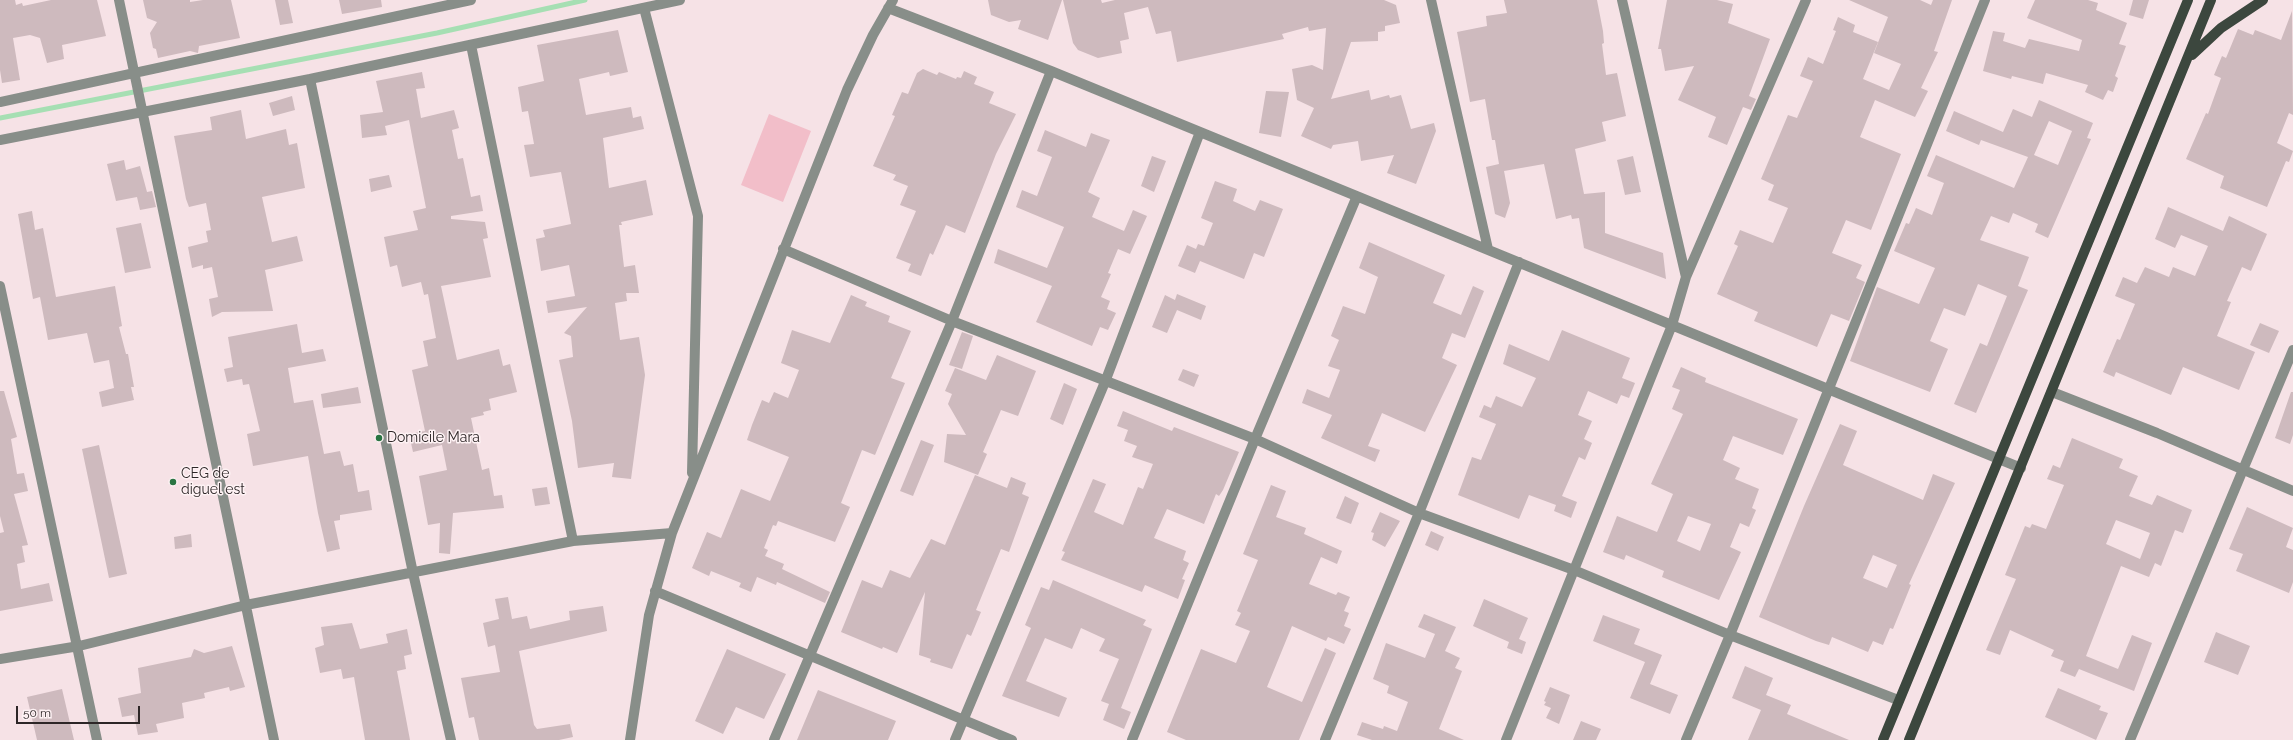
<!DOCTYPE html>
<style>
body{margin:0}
#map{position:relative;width:2293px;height:740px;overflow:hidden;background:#f6e2e6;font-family:Raleway,sans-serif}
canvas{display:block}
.scale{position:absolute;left:16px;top:706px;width:124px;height:18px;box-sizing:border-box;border:2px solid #2d2627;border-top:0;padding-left:5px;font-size:12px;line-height:14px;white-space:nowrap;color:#2d2627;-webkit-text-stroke:3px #fef2f4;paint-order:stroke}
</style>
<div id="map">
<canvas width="2293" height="740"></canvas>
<div class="scale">50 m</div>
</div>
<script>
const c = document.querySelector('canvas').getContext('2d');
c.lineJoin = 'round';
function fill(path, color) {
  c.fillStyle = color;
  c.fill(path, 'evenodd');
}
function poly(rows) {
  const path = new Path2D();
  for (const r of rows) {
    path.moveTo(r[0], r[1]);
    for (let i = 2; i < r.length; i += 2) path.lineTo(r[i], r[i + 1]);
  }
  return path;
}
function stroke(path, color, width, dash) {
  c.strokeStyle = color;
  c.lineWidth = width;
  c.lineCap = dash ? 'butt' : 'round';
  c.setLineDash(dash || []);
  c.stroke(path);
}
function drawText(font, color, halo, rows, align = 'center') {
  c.font = font + ' Raleway,sans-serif';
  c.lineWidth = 3;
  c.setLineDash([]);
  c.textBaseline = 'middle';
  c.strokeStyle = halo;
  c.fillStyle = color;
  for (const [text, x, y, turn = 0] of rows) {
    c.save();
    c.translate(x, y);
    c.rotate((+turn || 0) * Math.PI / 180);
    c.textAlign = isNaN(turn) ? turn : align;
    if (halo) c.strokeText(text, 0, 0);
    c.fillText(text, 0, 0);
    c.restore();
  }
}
fill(poly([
 [769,114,811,131,783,202,741,185]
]), '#f2bec9');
stroke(poly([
 [0,118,437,33,585,0]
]), '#a6dfb3', 5);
fill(poly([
 [0,0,15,0,16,5,22,3,23,6,51,0,97,0,106,36,62,45,64,59,47,63,40,38,30,35,13,38,20,80,2,83,0,70],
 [143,0,190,0,190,2,203,0,231,0,240,38,199,46,198,53,190,51,158,58,156,49,153,48,150,33,157,22,147,18],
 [275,0,288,0,293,23,280,25],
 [339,0,381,0,382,7,342,14],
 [988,0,1062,0,1048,40,1018,29,1021,20,1009,22,991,15],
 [1063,0,1101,0,1102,3,1115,0,1384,0,1396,5,1400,23,1385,26,1385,31,1378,32,1378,41,1351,42,1331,99,1369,90,1371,100,1389,95,1390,98,1401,95,1411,129,1434,123,1436,131,1416,184,1387,173,1394,155,1361,161,1358,141,1333,145,1331,149,1301,136,1314,108,1297,100,1292,69,1312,65,1323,70,1326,28,1309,31,1308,27,1282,34,1284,39,1177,62,1171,31,1156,34,1148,7,1124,13,1129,39,1120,41,1122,53,1098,58,1078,50,1073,43],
 [1504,0,1597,0,1603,31,1604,43,1602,44,1606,75,1617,73,1626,116,1602,122,1606,141,1575,149,1584,194,1605,192,1605,233,1663,253,1666,279,1584,248,1579,218,1572,219,1571,215,1556,219,1544,164,1504,171,1510,203,1505,218,1495,214,1486,167,1499,164,1495,140,1492,140,1485,99,1470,102,1457,32,1487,26,1486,16,1507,13],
 [1667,0,1717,0,1733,4,1728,23,1770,39,1749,96,1756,99,1751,110,1743,107,1727,145,1708,137,1716,117,1678,100,1694,66,1665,71,1661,49,1658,49],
 [1849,0,1920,0,1931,5,1933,0,1952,0,1934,51,1938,52,1921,88,1928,91,1915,117,1875,100,1860,137,1901,154,1871,230,1846,220,1832,253,1862,265,1856,278,1865,282,1849,321,1831,314,1817,347,1754,321,1758,312,1717,294,1738,246,1734,244,1740,230,1773,243,1788,208,1768,200,1774,185,1761,179,1788,115,1797,118,1813,81,1800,76,1808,57,1823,64,1836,31,1833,30,1838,17,1855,25,1853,32,1878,42,1863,79,1889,90,1901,64,1874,53,1888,17],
 [2035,0,2088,0,2098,3,2096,10,2127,23,2119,44,2126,46,2115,76,2118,78,2113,92,2108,90,2103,100,2085,92,2088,85,2046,73,2043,84,2012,76,2011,79,1983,71,1993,31,2005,33,2003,41,2025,48,2029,39,2079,51,2082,40,2027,18],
 [2133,0,2149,0,2143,19,2129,15],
 [2292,11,2293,115,2289,113,2277,143,2293,151,2289,162,2286,161,2267,207,2220,188,2224,176,2186,159,2206,113,2208,114,2221,78,2214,75,2222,56,2226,58,2238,29,2253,35,2255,30,2281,40],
 [618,30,628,72,610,76,609,72,579,79,586,115,631,107,633,118,641,116,644,129,603,138,609,188,646,180,653,215,621,222,622,225,619,225,624,267,635,265,639,293,626,293,627,301,615,303,620,340,639,337,645,375,631,479,612,477,614,463,578,468,572,421,559,360,573,357,571,336,564,333,587,307,548,313,546,301,575,296,569,265,541,271,536,239,545,237,543,230,571,224,561,172,530,177,524,145,534,144,528,111,522,112,518,87,544,81,537,45],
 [923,69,937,75,939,72,956,79,957,77,961,78,964,71,977,77,974,84,994,92,989,103,1016,114,996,154,965,233,946,225,933,255,930,253,921,276,908,271,911,264,896,258,916,211,900,205,908,186,893,180,896,175,873,166,895,116,892,115,902,92,908,94,917,73],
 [422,72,425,88,416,89,421,118,454,110,459,128,452,130,458,159,463,158,471,197,480,195,483,211,451,216,451,219,485,222,488,238,483,239,491,277,441,286,457,360,499,349,503,366,510,364,517,392,489,399,491,410,483,412,484,415,471,418,482,470,489,468,494,496,502,495,504,508,453,513,450,554,439,553,440,523,428,525,419,476,447,470,442,445,413,452,409,434,425,431,412,370,428,366,423,341,436,338,428,294,424,295,421,282,402,287,397,265,390,267,384,237,418,230,413,211,426,208,414,147,409,120,385,126,387,135,362,138,360,115,383,112,376,81],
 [1266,91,1289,92,1281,137,1259,133],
 [292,96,295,110,273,116,269,103],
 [2039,100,2093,123,2087,138,2091,139,2048,238,2035,232,2038,224,2013,213,2009,223,1991,216,1980,240,2029,257,2018,286,2028,290,1976,413,1954,404,1980,343,1987,346,2007,296,1978,284,1965,316,1944,308,1930,341,1948,349,1930,392,1850,361,1877,287,1919,304,1935,268,1894,251,1906,223,1909,224,1916,208,1932,215,1944,183,1927,176,1936,155,2014,188,2028,157,1981,140,1979,145,1946,131,1954,111,2003,132,2013,109,2032,117],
 [2049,121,2072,131,2058,165,2034,155],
 [241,110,246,139,286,129,289,145,297,143,305,188,262,197,272,242,297,236,303,261,265,270,273,311,222,312,212,317,209,299,218,297,212,267,203,269,203,265,192,268,188,247,208,242,206,231,211,230,206,203,189,207,186,199,174,136,212,130,210,117],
 [1045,130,1086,147,1091,133,1110,140,1088,192,1100,198,1092,217,1124,231,1133,210,1147,216,1130,254,1118,249,1108,273,1111,274,1101,297,1110,301,1107,309,1116,313,1108,330,1100,327,1092,346,1036,322,1052,286,994,263,998,249,1047,268,1064,227,1016,207,1022,190,1037,196,1052,157,1037,151],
 [1152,156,1166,161,1154,192,1141,186],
 [1633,156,1641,192,1625,195,1617,160],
 [124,160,126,170,140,166,147,192,152,191,156,207,140,210,137,197,116,201,107,164],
 [389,175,392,187,371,192,369,179],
 [1215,181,1237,189,1233,201,1255,211,1260,200,1283,209,1264,257,1254,253,1244,279,1200,261,1195,273,1178,266,1187,245,1196,249,1198,244,1204,246,1213,223,1201,218],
 [2168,207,2223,231,2229,216,2267,234,2251,271,2242,267,2227,301,2231,302,2217,336,2255,352,2239,390,2183,367,2171,395,2116,372,2114,377,2103,372,2117,339,2120,340,2135,304,2115,296,2123,277,2137,283,2145,267,2169,277,2173,267,2195,276,2208,246,2181,235,2175,248,2155,239],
 [32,211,35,230,43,228,56,297,115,286,122,326,119,327,126,354,128,354,134,387,131,387,134,400,102,407,99,392,114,388,109,360,94,363,87,333,48,340,40,297,33,299,18,214],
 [141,223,151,268,125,273,116,228],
 [1369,242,1445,275,1433,303,1461,315,1473,286,1484,291,1465,338,1452,333,1442,358,1457,365,1425,432,1382,413,1368,446,1380,450,1375,462,1321,438,1332,415,1302,403,1307,389,1329,398,1340,370,1328,366,1339,340,1331,336,1343,306,1365,314,1378,277,1359,268],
 [1177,294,1206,306,1201,320,1177,310,1167,333,1152,327,1165,295,1175,300],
 [851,295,867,302,865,306,890,316,888,322,911,331,891,378,905,383,875,455,862,450,841,503,850,507,835,542,778,521,776,526,773,525,764,548,768,550,765,556,784,564,782,569,830,592,825,603,777,582,776,585,757,577,751,592,739,587,741,583,711,571,709,576,692,568,707,532,721,538,741,489,770,501,771,499,789,457,747,440,752,425,762,400,769,403,774,392,788,398,799,370,781,363,792,330,830,343],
 [2260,323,2279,331,2269,353,2250,345],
 [297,324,302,353,323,349,326,361,288,368,294,403,313,400,324,454,340,451,344,466,353,464,358,492,369,490,372,510,340,515,340,520,334,521,340,549,327,552,318,513,308,456,253,466,247,434,260,431,249,384,243,385,242,379,227,382,224,369,233,367,228,337],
 [1562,330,1630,358,1622,378,1635,383,1629,398,1621,395,1617,404,1588,391,1578,415,1592,421,1584,439,1592,443,1585,460,1579,457,1562,496,1577,502,1571,518,1554,511,1556,505,1529,495,1519,519,1458,495,1472,457,1481,460,1496,424,1479,417,1484,405,1491,408,1496,396,1522,407,1536,378,1503,364,1509,344,1549,361],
 [962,332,973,336,962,369,949,365],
 [997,355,1036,371,1018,416,1001,410,983,452,987,454,978,475,944,462,947,434,966,435,948,404,952,394,945,391,955,368,986,380],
 [1681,367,1706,378,1705,382,1798,419,1783,455,1733,436,1723,460,1740,468,1735,479,1759,489,1752,508,1756,510,1749,527,1740,523,1730,547,1741,552,1719,600,1662,577,1664,571,1626,555,1624,560,1603,552,1617,516,1657,532,1673,494,1651,484,1683,414,1672,409,1680,390,1672,387],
 [1688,516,1711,524,1700,551,1677,541],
 [1183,369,1199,375,1194,387,1178,380],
 [1064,383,1077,389,1063,425,1050,419],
 [358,387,361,403,323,408,321,394],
 [0,391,4,391,17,437,11,439,17,474,24,473,28,491,14,494,28,545,22,546,25,562,17,564,21,589,49,583,53,601,0,611,0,533,4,532,0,516],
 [2291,392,2293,392,2293,435,2290,444,2275,438],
 [1123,411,1172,431,1174,427,1239,452,1223,490,1219,496,1216,494,1204,524,1167,509,1154,538,1186,551,1183,560,1189,563,1182,579,1185,580,1178,599,1145,585,1142,592,1061,560,1065,552,1062,551,1093,479,1106,484,1094,512,1123,525,1138,487,1143,489,1153,464,1132,457,1137,446,1124,441,1128,430,1117,426],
 [1840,424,1857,431,1843,465,1923,500,1933,474,1955,483,1909,584,1911,585,1893,629,1890,628,1883,645,1873,641,1868,652,1832,637,1829,645,1816,641,1759,617,1804,506],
 [1873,555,1897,565,1887,588,1863,578],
 [2072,438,2123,459,2119,468,2138,476,2129,496,2152,505,2157,495,2192,510,2183,533,2175,530,2161,566,2155,563,2149,577,2121,566,2086,656,2118,669,2132,635,2152,643,2134,691,2079,669,2075,677,2060,671,2064,661,2051,656,2054,650,2010,630,2000,655,1986,650,2016,579,2005,575,2025,526,2030,528,2032,524,2046,529,2064,485,2047,479,2053,465,2060,468],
 [2116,520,2150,533,2140,559,2106,544],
 [921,440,934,445,913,496,900,491],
 [99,445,127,574,109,578,82,449],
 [975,475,1007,488,1011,477,1026,483,1022,494,1029,497,1009,552,1001,549,976,610,981,612,971,636,967,634,952,669,930,662,931,659,919,655,925,592,897,653,883,647,882,649,841,632,862,580,882,588,890,570,910,578,931,539,945,545],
 [1271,485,1286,491,1276,517,1306,528,1304,534,1342,551,1337,564,1321,557,1309,584,1336,595,1338,592,1350,597,1344,611,1349,613,1344,626,1351,629,1344,644,1328,637,1326,641,1292,626,1267,687,1302,702,1325,648,1336,653,1299,740,1186,740,1167,732,1201,649,1236,663,1250,631,1235,625,1241,613,1237,611,1258,560,1243,554],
 [547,487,550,504,535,506,532,489],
 [1345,496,1359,503,1351,524,1336,518],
 [2247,507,2293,528,2286,547,2293,550,2293,582,2289,593,2236,571,2243,554,2229,549],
 [1380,512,1400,521,1385,547,1372,540,1374,533,1371,532],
 [1431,531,1444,537,1438,551,1425,545],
 [191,534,192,547,175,549,174,537],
 [1053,580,1146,620,1143,625,1152,629,1121,708,1131,712,1124,729,1103,720,1109,704,1101,701,1119,659,1099,651,1105,639,1081,628,1072,649,1045,638,1026,681,1067,698,1059,717,1002,696,1031,628,1025,625,1041,587,1049,590],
 [508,597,512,619,527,616,530,629,570,620,569,611,603,606,607,631,519,651,534,725,537,729,570,724,573,737,559,740,479,740,474,717,469,718,461,678,500,672,495,645,488,647,483,623,499,619,495,599],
 [1484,599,1528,618,1519,639,1526,642,1522,654,1507,648,1509,642,1473,626],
 [1424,614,1456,627,1445,651,1460,658,1455,668,1462,671,1439,729,1464,740,1372,740,1357,735,1362,722,1383,729,1384,726,1397,731,1408,702,1387,693,1389,686,1373,679,1386,643,1425,658,1435,634,1418,627],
 [1603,615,1640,629,1634,644,1662,655,1650,684,1678,695,1670,714,1630,698,1645,662,1593,641],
 [352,623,360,649,388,643,386,634,407,629,412,654,404,656,406,669,397,671,410,740,365,740,354,677,343,679,341,669,320,673,315,648,324,645,321,627],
 [2216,632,2250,646,2238,675,2204,662],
 [232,646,245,687,230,691,229,687,204,693,205,698,182,703,184,718,156,724,158,732,138,735,134,715,122,717,118,698,141,693,138,668,191,657,194,649,204,653],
 [727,649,786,674,764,719,736,707,723,734,695,721],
 [1745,666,1773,678,1766,695,1791,705,1787,714,1849,740,1748,740,1761,710,1732,698],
 [1550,687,1570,695,1559,724,1546,718,1551,708,1544,705,1546,702,1544,701],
 [2058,688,2101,706,2099,710,2108,713,2096,740,2045,717],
 [62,689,74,740,37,740,27,697],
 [818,690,896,721,888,740,797,740],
 [1581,721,1601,729,1596,740,1573,740]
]), '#cebabe');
stroke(poly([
 [119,0,274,740],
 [1431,0,1488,249],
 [644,8,698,216,692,473],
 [888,8,1051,71,2021,468],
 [471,45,573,541],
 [310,79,413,573,451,740],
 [0,102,471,0],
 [0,140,310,79,680,0],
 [783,249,952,321,1255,439,1419,513,1574,570,1730,635,1898,700],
 [1686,277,1806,0],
 [0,286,97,740],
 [2052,392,2157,433,2293,491],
 [655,591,1012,740],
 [0,659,79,646,246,605,573,541,672,533],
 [630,740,649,615,672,533,847,90,873,35,893,0],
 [774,740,952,321,1051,71],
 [955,740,1105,382,1200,132],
 [1132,740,1255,439,1357,196],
 [1325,740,1419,513,1519,262],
 [1506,740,1672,325,1686,277,1622,0],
 [1686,740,1730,635,1985,0],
 [2130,740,2293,350]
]), '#888e89', 10);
stroke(poly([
 [2192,55,2221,28,2263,0],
 [1883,740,2188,0],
 [1909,740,2211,0]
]), '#3c473e', 10);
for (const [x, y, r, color] of [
 [379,438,4,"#297442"],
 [173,482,4,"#297442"]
]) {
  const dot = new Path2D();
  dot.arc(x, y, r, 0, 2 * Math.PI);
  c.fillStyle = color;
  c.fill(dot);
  stroke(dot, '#fef2f4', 1.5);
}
drawText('14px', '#2d2627', '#fef2f4', [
 ["Domicile Mara",387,438],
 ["CEG de",181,474],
 ["diguel est",181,490]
], 'left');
</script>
